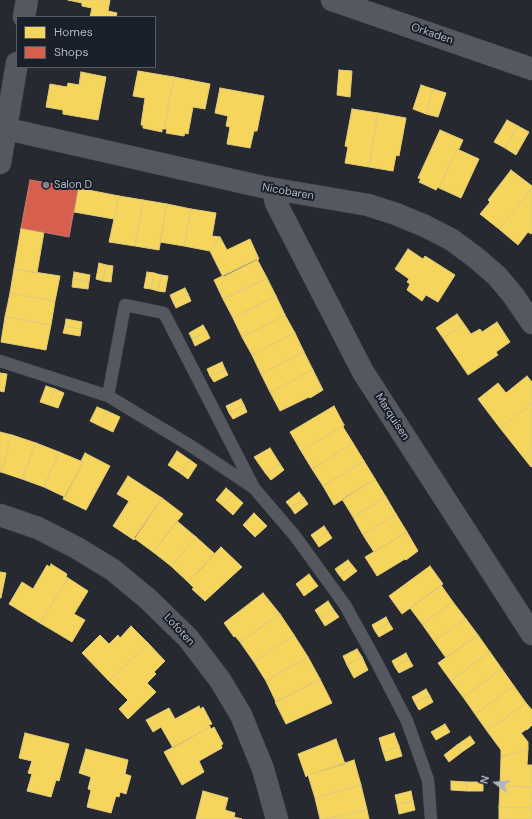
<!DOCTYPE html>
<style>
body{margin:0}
#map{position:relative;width:532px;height:819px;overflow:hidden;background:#262930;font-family:"DM Sans",sans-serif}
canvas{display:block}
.legend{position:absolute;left:16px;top:16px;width:140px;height:52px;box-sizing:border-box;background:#1a202a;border:1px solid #565c67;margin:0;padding:5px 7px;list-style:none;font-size:12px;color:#afb5c3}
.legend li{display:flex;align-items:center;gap:8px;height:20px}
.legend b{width:20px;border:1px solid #565c67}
.north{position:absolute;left:476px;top:763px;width:40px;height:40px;-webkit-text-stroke:3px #1a202a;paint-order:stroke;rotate:286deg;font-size:11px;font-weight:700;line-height:16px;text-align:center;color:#afb5c3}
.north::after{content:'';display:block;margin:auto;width:14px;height:18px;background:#afb5c3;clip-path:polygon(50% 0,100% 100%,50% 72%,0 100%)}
</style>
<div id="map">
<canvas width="532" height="819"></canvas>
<ul class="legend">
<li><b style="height:11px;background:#f6d55c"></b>Homes</li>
<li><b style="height:11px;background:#d6604d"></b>Shops</li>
</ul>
<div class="north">N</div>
</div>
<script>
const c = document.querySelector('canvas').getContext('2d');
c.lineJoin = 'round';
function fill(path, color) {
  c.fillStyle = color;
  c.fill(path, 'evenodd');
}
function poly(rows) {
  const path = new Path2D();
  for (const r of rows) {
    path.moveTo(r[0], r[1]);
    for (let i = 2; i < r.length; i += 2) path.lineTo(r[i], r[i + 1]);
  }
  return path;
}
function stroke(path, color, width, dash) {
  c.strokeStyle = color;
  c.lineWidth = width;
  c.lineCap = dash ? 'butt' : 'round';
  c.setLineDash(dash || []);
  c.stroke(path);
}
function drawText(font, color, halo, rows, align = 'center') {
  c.font = font + ' "DM Sans",sans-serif';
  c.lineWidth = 4;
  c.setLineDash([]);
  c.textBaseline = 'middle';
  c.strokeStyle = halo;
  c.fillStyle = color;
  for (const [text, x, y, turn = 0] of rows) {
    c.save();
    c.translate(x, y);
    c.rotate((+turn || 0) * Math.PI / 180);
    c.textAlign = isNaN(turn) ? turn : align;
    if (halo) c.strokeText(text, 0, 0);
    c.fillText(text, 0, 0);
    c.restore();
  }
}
const homes = poly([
 [68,0,110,0,108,11,117,13,116,17,90,17,92,8,82,6,82,3,68,0],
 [339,70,352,71,350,97,337,95,339,70],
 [138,71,174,77,164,129,162,129,162,132,143,128,143,125,141,125,145,98,133,96,138,71],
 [81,72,106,77,98,120,63,114,63,110,46,107,50,84,67,87,68,83,79,85,81,72],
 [174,77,210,84,205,109,193,107,188,134,185,133,184,136,166,133,167,129,164,129,174,77],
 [421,85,433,89,426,114,413,109,421,85],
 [220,88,264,96,257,131,254,131,250,148,227,144,230,127,226,126,228,116,215,113,220,88],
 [433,89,446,93,438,117,426,114,433,89],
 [352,109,378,113,369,167,345,163,348,147,345,146,352,109],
 [378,113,406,118,399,156,396,155,393,171,369,167,378,113],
 [507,120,518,126,505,148,494,142,507,120],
 [518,126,529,132,516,155,505,148,518,126],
 [440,130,463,140,459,149,457,149,439,188,438,187,436,190,419,182,421,179,418,178,440,130],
 [457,149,479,159,461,198,439,188,457,149],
 [511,170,532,186,532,188,499,229,480,214,490,202,488,200,511,170],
 [78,188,119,196,114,219,74,212,78,188],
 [532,188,532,232,531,234,528,232,518,245,499,229,532,188],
 [119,196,143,200,135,246,109,242,119,196],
 [143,200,167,204,159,250,135,246,143,200],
 [167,204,191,209,184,246,160,242,167,204],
 [191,209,216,213,212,236,220,237,210,251,184,246,191,209],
 [21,228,44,232,37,273,14,269,21,228],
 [220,237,227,250,250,239,259,259,223,277,210,251,220,237],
 [408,249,423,259,425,256,455,275,438,302,426,295,422,301,407,290,410,284,407,282,409,279,395,269,408,249],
 [257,259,267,278,223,299,214,280,257,259],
 [99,263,106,265,103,281,96,279,99,263],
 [106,265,113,266,111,282,103,281,106,265],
 [14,269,60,276,55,301,10,293,14,269],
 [74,272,90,275,89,282,73,279,74,272],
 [147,272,154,273,151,289,144,288,147,272],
 [154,273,161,275,158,291,151,289,154,273],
 [161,275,168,276,165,292,158,291,161,275],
 [267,278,276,296,233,318,223,299,267,278],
 [73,279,89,282,88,289,72,287,73,279],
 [185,288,188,294,173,302,170,295,185,288],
 [10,293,55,301,51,325,5,317,10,293],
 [188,294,191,301,176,308,173,302,188,294],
 [276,296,285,315,242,337,233,318,276,296],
 [457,314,464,324,443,338,436,328,457,314],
 [285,315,295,333,252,355,242,337,285,315],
 [5,317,51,325,46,350,1,342,5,317],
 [66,319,82,322,81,329,65,326,66,319],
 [497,322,510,342,496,352,498,355,468,375,443,338,464,324,471,334,480,329,482,332,497,322],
 [203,325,207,332,192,339,189,333,203,325],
 [65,326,81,329,80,336,63,333,65,326],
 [207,332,210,338,195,346,192,339,207,332],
 [295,333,304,352,261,374,252,355,295,333],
 [304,352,313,370,270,392,261,374,304,352],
 [222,362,225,369,210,376,207,369,222,362],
 [225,369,228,375,214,382,210,376,225,369],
 [313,370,323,390,310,398,309,397,280,411,270,392,313,370],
 [0,373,7,374,4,392,0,391,0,373],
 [527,376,532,382,532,403,500,428,478,399,498,383,506,393,527,376],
 [46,386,55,389,49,405,40,402,46,386],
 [55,389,64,393,58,408,49,405,55,389],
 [241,399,244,405,229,413,226,406,241,399],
 [532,403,532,450,523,457,500,428,532,403],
 [244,405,247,412,233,419,229,413,244,405],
 [334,406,344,425,301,451,290,432,334,406],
 [97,407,107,411,100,426,90,421,97,407],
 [107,411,120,417,113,432,100,426,107,411],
 [344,425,343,427,353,443,312,469,301,451,344,425],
 [0,432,12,435,1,472,0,472,0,432],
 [12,435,36,443,22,479,1,472,12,435],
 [36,443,59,452,44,487,22,479,36,443],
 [353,443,364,461,323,486,312,469,353,443],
 [270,448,280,464,266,474,254,457,270,448],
 [532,450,532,466,531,467,523,457,532,450],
 [177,451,190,460,180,473,168,465,177,451],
 [59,452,83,462,65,497,44,487,59,452],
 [85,453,110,466,86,510,63,499,83,462,81,461,85,453],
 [190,460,197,465,188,479,180,473,190,460],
 [364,461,375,479,334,505,323,486,364,461],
 [280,464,284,470,271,480,266,474,280,464],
 [128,476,162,498,134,540,113,526,129,501,117,494,128,476],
 [375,479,386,497,353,517,342,499,375,479],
 [226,488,233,494,223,506,216,500,226,488],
 [299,492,304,498,291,508,286,502,299,492],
 [233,494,243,503,233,515,223,506,233,494],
 [386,497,396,514,363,535,353,517,386,497],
 [162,498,183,514,153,552,134,538,162,498],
 [304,498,308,504,295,514,291,508,304,498],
 [254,513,267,526,255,537,243,525,254,513],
 [396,514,407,532,374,552,363,535,396,514],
 [177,521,196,537,171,566,153,552,177,521],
 [324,526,328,532,315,541,311,535,324,526],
 [328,532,332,538,319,547,315,541,328,532],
 [407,532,418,551,406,560,405,559,377,576,365,557,407,532],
 [196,537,215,554,188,582,171,566,196,537],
 [221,547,242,567,205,601,192,589,194,588,188,582,221,547],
 [348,560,352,565,339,575,335,569,348,560],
 [51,564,67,574,66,577,68,578,40,623,9,604,22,582,33,589,47,565,50,567,51,564],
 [352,565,357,571,344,581,339,575,352,565],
 [430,566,443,584,402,614,389,596,430,566],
 [0,572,6,573,1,598,0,598,0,572],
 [309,574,318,586,304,596,296,584,309,574],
 [68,578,88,591,74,614,85,620,72,642,40,623,68,578],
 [441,585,453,602,422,624,410,608,441,585],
 [263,593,280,614,240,642,235,636,234,637,224,623,263,593],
 [328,601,333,609,320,618,315,610,328,601],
 [453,602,466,619,434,641,422,624,453,602],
 [333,609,339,617,325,626,320,618,333,609],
 [280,614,294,635,254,662,240,642,280,614],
 [386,617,389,623,375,631,372,625,386,617],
 [466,619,478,635,446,658,434,641,466,619],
 [389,623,393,629,379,637,375,631,389,623],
 [131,626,148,643,109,681,82,653,100,635,109,644,118,635,120,638,131,626],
 [294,635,308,657,266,681,254,662,294,635],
 [478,635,490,652,451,681,438,663,478,635],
 [148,643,165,661,154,672,156,674,147,683,156,692,128,719,119,709,128,700,109,681,148,643],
 [357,649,362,657,347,665,343,656,357,649],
 [490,652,502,669,463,697,451,681,490,652],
 [406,653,409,659,395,667,392,661,406,653],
 [308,657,320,679,276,702,266,681,308,657],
 [362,657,368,670,354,678,347,665,362,657],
 [409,659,413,666,399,673,395,667,409,659],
 [502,669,514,686,475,714,463,697,502,669],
 [320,679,332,703,286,724,275,702,320,679],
 [514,686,526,703,487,731,475,714,514,686],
 [426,689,430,696,415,703,412,697,426,689],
 [430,696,433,702,419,710,415,703,430,696],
 [526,703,532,710,532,725,527,730,527,729,521,733,528,742,528,749,501,757,501,750,487,731,526,703],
 [199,706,200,709,203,707,212,724,209,725,210,727,173,748,161,727,153,732,146,720,169,708,175,719,199,706],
 [445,724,450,732,436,740,431,732,445,724],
 [210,727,211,729,214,727,223,744,221,745,222,748,199,761,204,772,182,785,164,752,210,727],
 [25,733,69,744,59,781,56,780,51,797,27,791,32,774,28,773,32,761,19,758,25,733],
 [394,733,399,746,383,752,379,738,394,733],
 [470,736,475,743,462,752,457,745,470,736],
 [336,739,345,764,308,775,306,777,298,754,336,739],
 [457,745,462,752,449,762,444,755,457,745],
 [399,746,402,756,386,761,383,752,399,746],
 [86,749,128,760,125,774,131,776,126,794,120,792,119,797,116,796,111,813,87,807,91,790,88,789,91,777,79,773,86,749],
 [528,749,527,765,532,765,532,787,500,786,501,757,528,749],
 [354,760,361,785,315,798,308,775,354,760],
 [451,781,467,782,467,791,451,790,451,781],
 [467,782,483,782,483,791,467,791,467,782],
 [361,785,367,810,326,819,320,819,315,798,361,785],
 [500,786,532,787,532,808,499,807,500,786],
 [203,791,228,798,225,810,235,813,234,817,242,819,196,819,203,791],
 [411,791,413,801,397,804,395,795,411,791],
 [413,801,415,810,399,814,397,804,413,801],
 [499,807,532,808,532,819,499,819,499,807],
 [367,810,369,819,326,819,367,810]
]);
fill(homes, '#f6d55c');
stroke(homes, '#e1cb7b', 1);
const shops = poly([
 [30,180,78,188,69,237,21,228,30,180]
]);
fill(shops, '#d6604d');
stroke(shops, '#ca7a70', 1);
const service = poly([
 [0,361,108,396,191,446,254,488,295,536,345,605,376,661,407,721,428,780,431,819],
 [108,396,125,305,164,313,253,486]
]);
const minor = poly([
 [332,0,532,69],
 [24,17,27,0],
 [7,129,263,187,368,205,396,214,425,226,452,240,475,257,497,276,513,295,532,323],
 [0,163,17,63],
 [273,189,276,203,363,372,532,634],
 [0,515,38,528,77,548,113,570,148,599,188,638,220,680,241,715,263,769,277,819]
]);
stroke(service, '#42444a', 13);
stroke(minor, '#42444a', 23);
stroke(service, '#56585f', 12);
stroke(minor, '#56585f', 22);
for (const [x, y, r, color] of [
 [46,185,4,"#7f8490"]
]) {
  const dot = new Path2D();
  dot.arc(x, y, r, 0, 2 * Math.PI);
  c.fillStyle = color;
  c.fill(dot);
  stroke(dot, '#1a202a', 1.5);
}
drawText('11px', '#afb5c3', '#1a202a', [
 ["Orkaden",432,34,19],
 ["Nicobaren",288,192,10],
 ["Marquisen",392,417,57],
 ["Lofoten",179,630,47]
]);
drawText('11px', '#afb5c3', '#1a202a', [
 ["Salon D",54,185]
], 'left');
</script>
